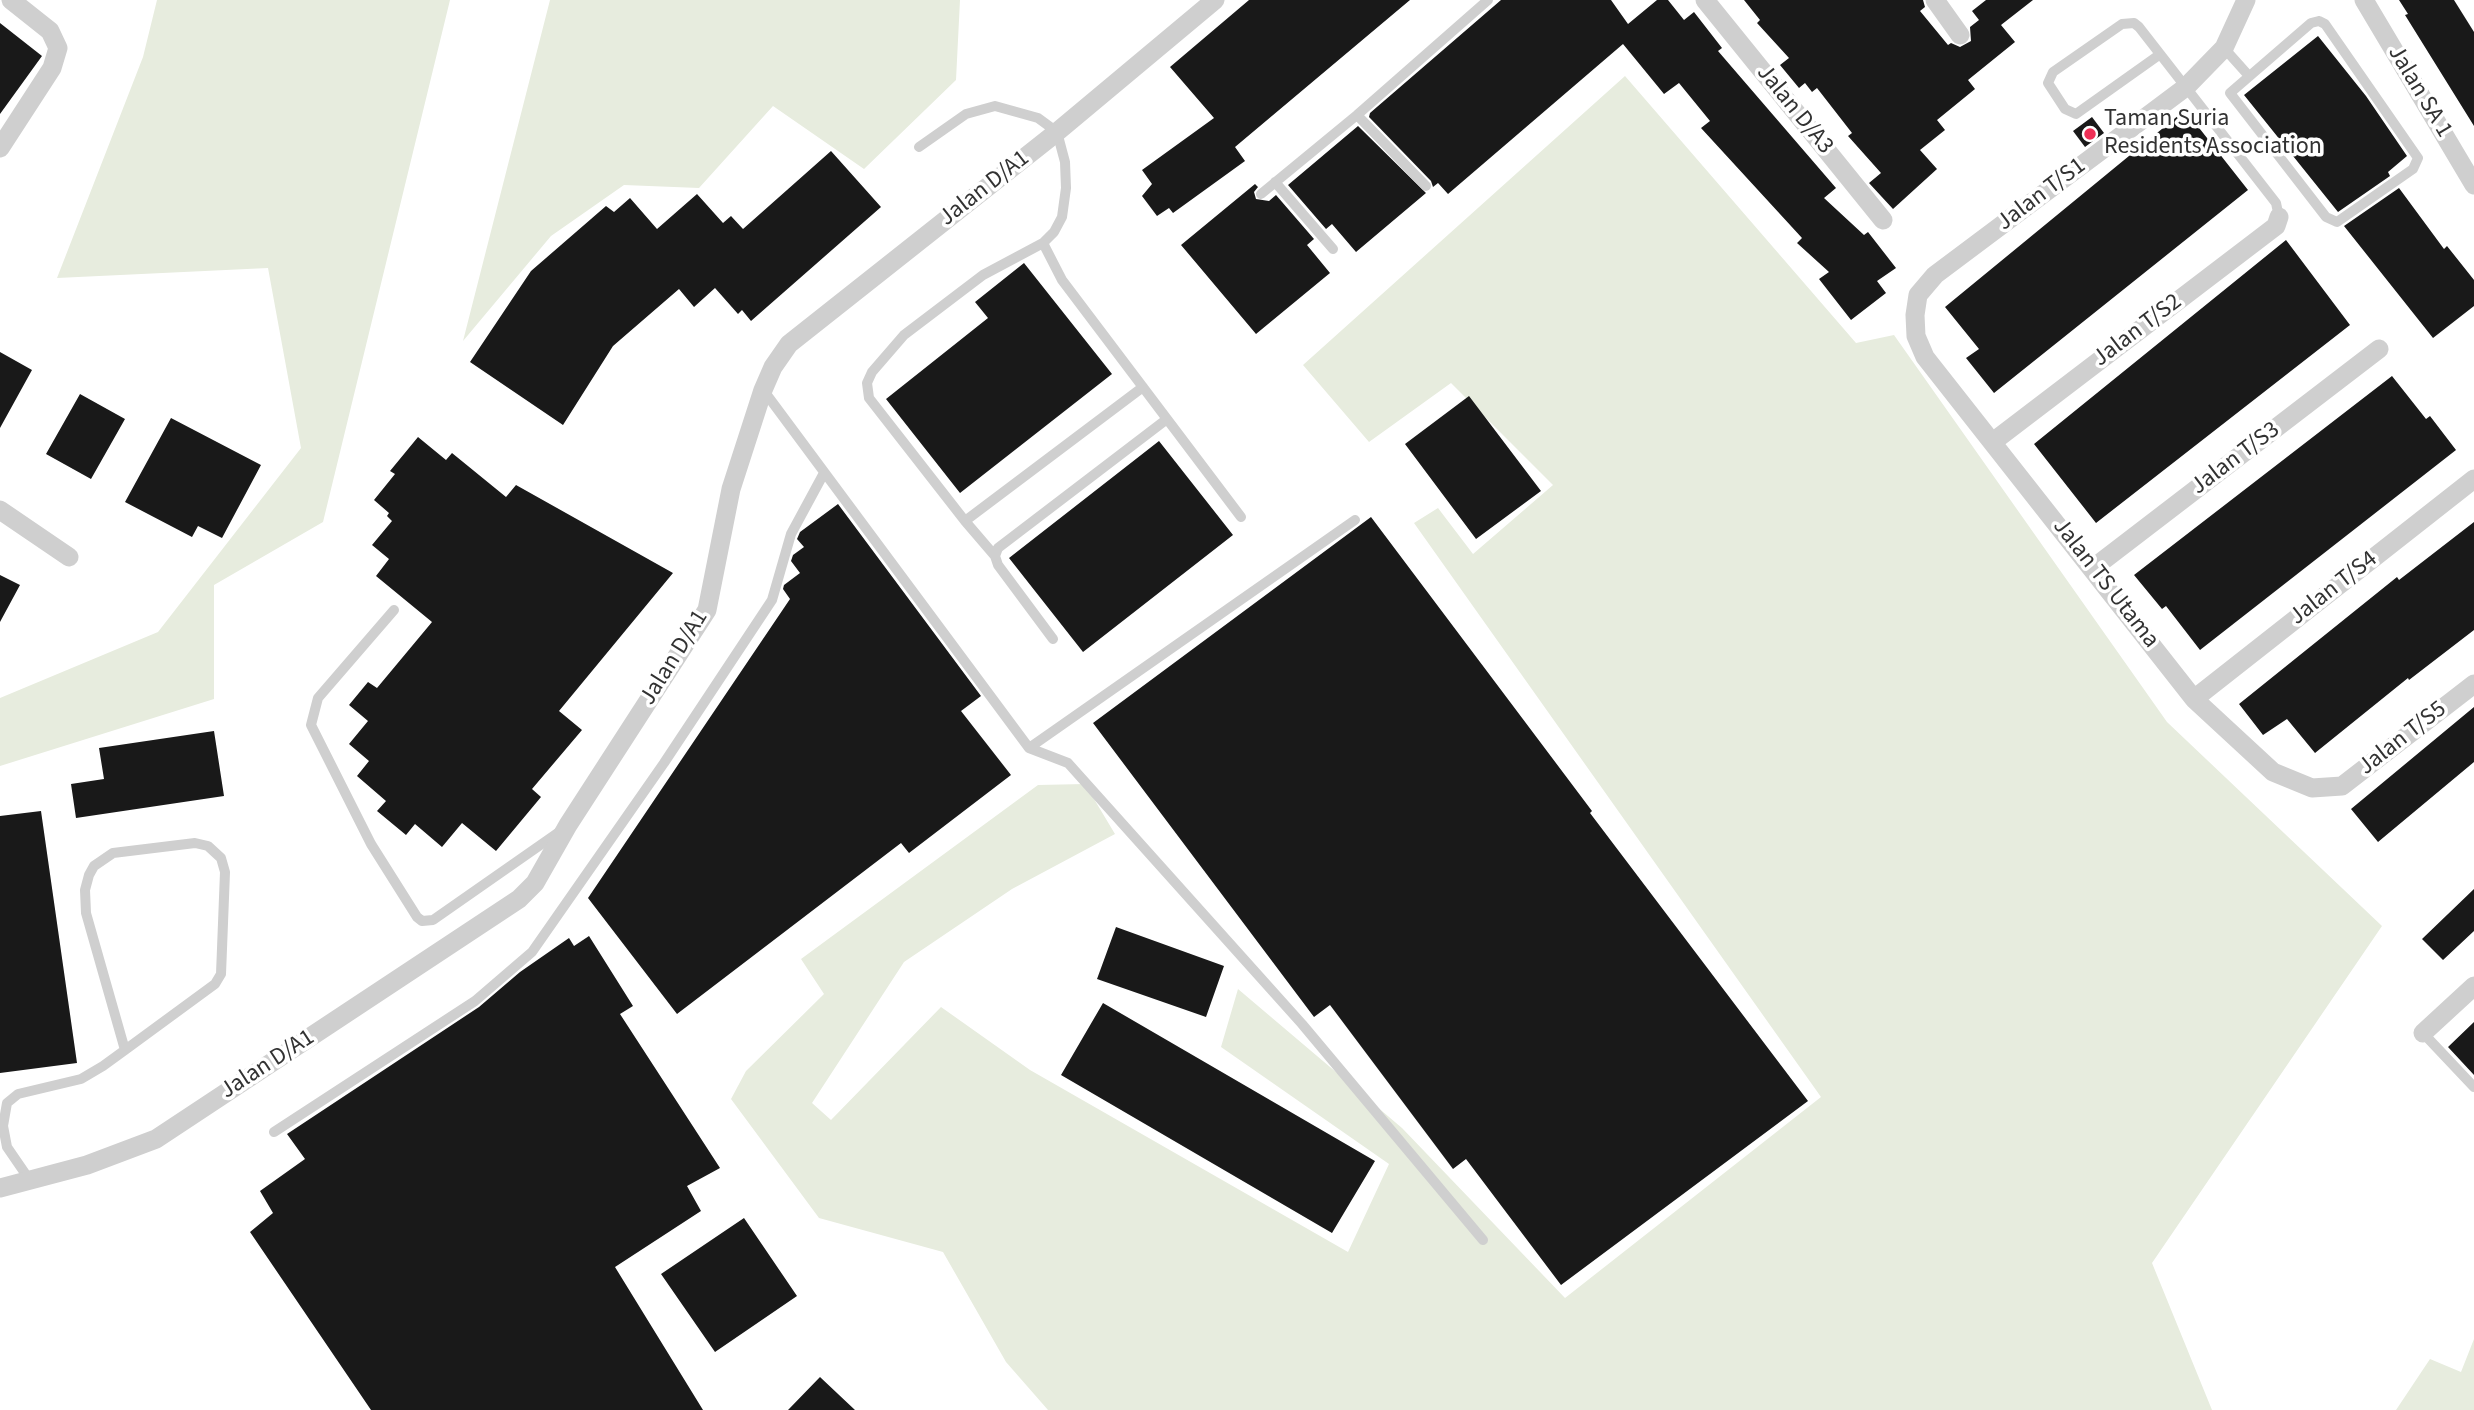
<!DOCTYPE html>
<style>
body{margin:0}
canvas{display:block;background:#fff}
</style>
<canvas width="2474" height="1410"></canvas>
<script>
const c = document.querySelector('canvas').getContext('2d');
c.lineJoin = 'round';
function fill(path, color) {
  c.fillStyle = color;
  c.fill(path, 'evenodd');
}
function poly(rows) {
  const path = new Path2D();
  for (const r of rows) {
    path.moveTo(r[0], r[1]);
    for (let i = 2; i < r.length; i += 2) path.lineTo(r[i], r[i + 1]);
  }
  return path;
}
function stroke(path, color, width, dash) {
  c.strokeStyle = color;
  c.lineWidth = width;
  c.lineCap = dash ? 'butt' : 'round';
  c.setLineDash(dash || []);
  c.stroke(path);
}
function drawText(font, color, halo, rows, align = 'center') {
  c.font = font + ' "Source Sans 3",sans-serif';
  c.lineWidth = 7;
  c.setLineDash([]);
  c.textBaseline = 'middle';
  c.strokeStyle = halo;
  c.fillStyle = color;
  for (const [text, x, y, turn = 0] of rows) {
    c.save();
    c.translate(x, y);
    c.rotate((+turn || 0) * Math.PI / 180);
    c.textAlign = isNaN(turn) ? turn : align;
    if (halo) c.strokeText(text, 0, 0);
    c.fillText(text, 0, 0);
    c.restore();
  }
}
fill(poly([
 [157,0,450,0,323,522,214,585,214,699,0,766,0,698,158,632,301,448,268,268,57,278,143,57],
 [550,0,960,0,956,80,864,169,773,106,699,188,624,185,551,236,463,341],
 [1625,76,1856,343,1894,335,2167,722,2382,926,2152,1263,2212,1410,1048,1410,1006,1362,943,1252,819,1218,731,1099,746,1071,824,994,801,959,1038,785,1085,784,1115,834,1012,889,904,962,812,1103,831,1120,941,1007,1030,1070,1348,1252,1389,1164,1221,1047,1238,989,1402,1128,1565,1298,1821,1097,1414,523,1438,508,1473,554,1553,485,1451,383,1369,442,1303,365],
 [2474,1339,2474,1410,2396,1410,2430,1359,2461,1372]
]), '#e7ecde');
fill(poly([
 [1249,0,1410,0,1235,147,1245,161,1173,213,1169,208,1157,216,1142,196,1152,184,1142,170,1214,118,1170,67],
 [1501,0,1611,0,1628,24,1657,0,1668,0,1684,20,1694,12,1722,48,1718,51,1836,188,1824,198,1864,235,1868,232,1896,268,1877,281,1886,293,1851,320,1819,279,1829,272,1797,243,1802,238,1701,128,1710,121,1679,83,1664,94,1623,44,1448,194,1438,183,1433,187,1431,181,1369,117,1370,113],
 [1744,0,1923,0,1925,7,1920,11,1948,45,1951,43,1960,47,1971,41,1970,27,1979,20,1972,11,1986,0,2033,0,2001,25,2015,42,1968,80,1975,89,1937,120,1945,130,1920,150,1937,169,1893,209,1869,183,1881,173,1848,136,1852,133,1817,88,1812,92,1805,83,1799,88,1780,65,1789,58,1757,23,1760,20],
 [2399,0,2454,0,2474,32,2474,126,2405,15,2408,14],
 [0,23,42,56,0,114],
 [2318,36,2366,96,2407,156,2388,172,2390,176,2338,212,2244,95],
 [2185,110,2248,190,1994,393,1966,358,1979,349,1945,307],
 [2092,117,2104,133,2085,147,2073,131],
 [1358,126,1426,193,1356,252,1332,224,1326,229,1288,185],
 [831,151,881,207,751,321,742,310,738,314,715,288,694,307,679,289,613,346,563,425,470,362,531,271,606,206,614,212,630,198,657,229,697,194,723,223,731,216,743,229],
 [1255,184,1258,187,1254,192,1256,199,1269,201,1276,195,1314,239,1307,245,1330,273,1256,334,1181,245],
 [2399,188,2444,249,2447,246,2474,280,2474,306,2433,338,2344,226],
 [2286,240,2350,325,2096,523,2034,444],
 [1024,263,1112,374,960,493,886,399,988,318,975,302],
 [0,352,32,370,0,428],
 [2392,376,2426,419,2430,416,2456,450,2200,650,2166,606,2162,609,2134,575],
 [80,394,125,419,91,479,46,454],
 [1469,396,1541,491,1476,539,1405,444],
 [171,418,261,465,222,538,198,526,192,537,125,502],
 [418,437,446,460,452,453,506,497,516,485,673,573,559,711,582,730,532,789,541,797,496,851,462,823,442,847,415,824,406,835,377,811,386,801,357,776,369,761,349,744,368,721,349,705,368,682,377,688,432,622,376,576,389,559,372,545,392,521,387,516,389,513,374,500,395,474,390,471],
 [1159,441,1233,535,1083,652,1009,558],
 [838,504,981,696,961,711,1011,775,909,853,901,843,677,1014,588,898,790,599,783,589,784,585,800,573,791,561,793,555,804,547,797,539,800,532],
 [1371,517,1592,811,1590,813,1808,1101,1561,1285,1466,1159,1453,1169,1330,1005,1314,1017,1093,723],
 [2474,522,2474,630,2409,680,2408,678,2315,753,2287,719,2263,735,2239,704,2397,577,2399,580],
 [0,575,20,585,0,622],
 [2474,707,2474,762,2378,842,2351,809],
 [214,731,224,796,76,818,71,784,104,779,99,748],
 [41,811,77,1063,0,1073,0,816],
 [2474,889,2474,931,2443,960,2422,939],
 [1116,927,1224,966,1206,1017,1097,979],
 [589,936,633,1006,620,1014,720,1168,687,1186,701,1211,615,1267,703,1410,371,1410,250,1232,273,1213,260,1191,305,1159,287,1134,479,1007,520,972,569,938,574,946],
 [1103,1003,1375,1161,1332,1233,1061,1075],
 [2474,1022,2474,1075,2448,1047],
 [744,1218,797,1296,715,1352,661,1274],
 [820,1377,855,1410,788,1410]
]), '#191919');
stroke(poly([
 [2319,21,2325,24,2418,158,2413,169,2337,222,2326,217,2230,93,2311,23,2319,21],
 [2224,48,2249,76],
 [2159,55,2076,114,2065,109,2048,83,2053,72,2122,24,2134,23,2139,27,2276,203,2279,217],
 [1357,115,1426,186],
 [919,147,966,114,995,106,1038,118,1057,132,1065,162,1066,188,1062,217,1054,232,1043,243,1062,280,1241,517],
 [1275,182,1333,249],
 [1261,194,1357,115,1488,0],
 [764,391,1029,748,1068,763,1302,1024,1483,1240],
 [965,521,869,398,867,383,872,372,904,335,983,275,1043,243],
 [995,556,965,521,1143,387],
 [394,610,318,698,311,725,371,844,417,917,422,921,433,920,559,832],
 [1053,639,998,565,995,556,998,548,1167,419],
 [1029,748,1355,520],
 [2423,1033,2474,1087],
 [274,1132,475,1001,532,952,664,763,772,600,791,534,824,473],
 [31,1182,7,1147,3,1126,7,1103,18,1094,81,1079,103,1066,125,1050,215,984,221,974,225,872,221,858,208,846,195,843,113,853,94,866,89,875,85,890,86,913,125,1050]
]), '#cfcfcf', 10);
stroke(poly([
 [1705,0,1883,220],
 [1935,0,1960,35],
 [2246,0,2224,48,2186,87,1935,275,1918,295,1915,315,1916,336,1925,357,2194,699,2273,772,2312,788,2342,786,2474,684],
 [2364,0,2474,185],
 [0,148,52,68,58,48,50,31,11,0],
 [1994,441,2276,226,2279,217],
 [0,510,69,557],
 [2092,569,2379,349],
 [2194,699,2474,479],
 [2423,1033,2474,986],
 [0,1188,87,1165,156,1139,519,899,535,883,568,825,707,610,731,489,763,390,773,367,789,344,1057,132,1215,0]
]), '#cfcfcf', 19);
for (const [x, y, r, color] of [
 [2090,134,7,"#ef2f56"]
]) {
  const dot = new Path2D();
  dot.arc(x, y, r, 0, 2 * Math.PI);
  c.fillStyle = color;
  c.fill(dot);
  stroke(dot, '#fff', 2.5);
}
drawText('24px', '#323232', '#fff', [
 ["Jalan SA 1",2419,92,59],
 ["Jalan D/A3",1794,110,51],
 ["Jalan D/A1",985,189,-38],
 ["Jalan T/S1",2042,195,-37],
 ["Jalan T/S2",2138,331,-37],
 ["Jalan T/S3",2236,459,-37],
 ["Jalan TS Utama",2105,584,52],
 ["Jalan T/S4",2334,589,-38],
 ["Jalan D/A1",675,658,-58],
 ["Jalan T/S5",2403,739,-38],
 ["Jalan D/A1",268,1065,-33]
]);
drawText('24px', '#323232', '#fff', [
 ["Taman Suria",2104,120],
 ["Residents Association",2104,148]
], 'left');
</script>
